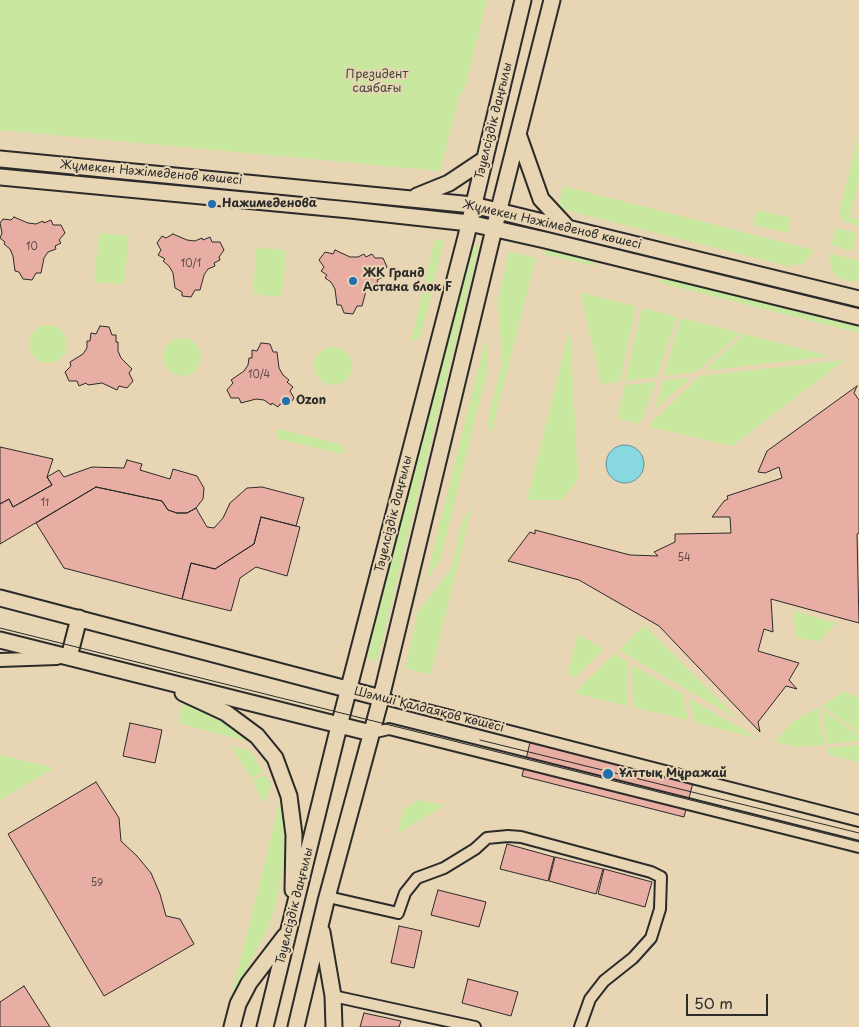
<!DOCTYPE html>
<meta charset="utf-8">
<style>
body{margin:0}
#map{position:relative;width:859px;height:1027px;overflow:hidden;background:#e8d5b3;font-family:"Playpen Sans",sans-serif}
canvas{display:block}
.scale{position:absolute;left:686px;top:994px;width:82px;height:22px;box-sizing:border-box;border:2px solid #2b2b2b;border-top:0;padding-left:6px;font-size:15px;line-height:18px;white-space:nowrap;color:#2b2b2b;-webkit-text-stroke:4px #e8d5b3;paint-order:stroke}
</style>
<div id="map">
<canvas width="859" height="1027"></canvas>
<div class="scale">50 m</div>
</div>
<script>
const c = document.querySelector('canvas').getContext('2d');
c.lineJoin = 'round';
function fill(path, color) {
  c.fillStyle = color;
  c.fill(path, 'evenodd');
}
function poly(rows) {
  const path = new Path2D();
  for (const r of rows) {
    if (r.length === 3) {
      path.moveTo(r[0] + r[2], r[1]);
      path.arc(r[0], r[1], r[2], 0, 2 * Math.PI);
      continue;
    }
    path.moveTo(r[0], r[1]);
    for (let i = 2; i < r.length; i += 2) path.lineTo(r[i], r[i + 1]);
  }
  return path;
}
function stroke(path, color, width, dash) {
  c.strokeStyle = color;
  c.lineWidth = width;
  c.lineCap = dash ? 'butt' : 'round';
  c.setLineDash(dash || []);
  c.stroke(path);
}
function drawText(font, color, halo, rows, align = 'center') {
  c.font = font + ' "Playpen Sans",sans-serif';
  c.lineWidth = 4;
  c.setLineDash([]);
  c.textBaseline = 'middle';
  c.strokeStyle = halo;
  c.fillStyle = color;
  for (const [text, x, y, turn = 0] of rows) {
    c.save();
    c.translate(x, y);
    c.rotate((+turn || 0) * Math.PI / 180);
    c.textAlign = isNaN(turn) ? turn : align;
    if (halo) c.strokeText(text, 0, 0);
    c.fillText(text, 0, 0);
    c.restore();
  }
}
fill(poly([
 [0,0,487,0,466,84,459,98,440,171,0,130],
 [858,135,859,180,850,217,859,219,859,226,843,221,839,213],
 [563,186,814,250,803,264,787,266,558,208],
 [757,210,791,218,788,233,753,225],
 [836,228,857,233,852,251,831,245],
 [99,233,129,236,124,284,94,282],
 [435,239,444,240,433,286,420,338,411,341],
 [470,244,479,246,377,661,367,658],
 [546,246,567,251,596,264,595,266,544,254],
 [256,248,286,250,282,297,253,294],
 [509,251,536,258,490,437,488,420,502,364,498,301],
 [829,253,859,261,859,278,852,282,837,277,831,269],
 [661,279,688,280,859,323,859,333,660,283],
 [581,293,636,306,620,382,601,384],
 [642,308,677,317,657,377,625,381],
 [681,318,741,333,696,372,664,376],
 [48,344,19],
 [570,327,578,480,562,500,527,500],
 [744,334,830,356,704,371],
 [486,338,488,367,440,561,426,579],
 [182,357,19],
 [333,366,19],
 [845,360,732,446,650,427,651,423,700,376],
 [691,378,655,409,663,380],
 [656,382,640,424,617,418,625,385],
 [280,429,340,444,344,450,343,454,278,439,275,432],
 [473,504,431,673,428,674,405,668,418,612,451,569,462,524],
 [794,611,836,623,819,642,798,638,795,634],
 [644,625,738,719,619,650],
 [578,634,604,649,577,676,572,678,568,672],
 [614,654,627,661,627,706,574,693],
 [632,665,683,694,688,720,633,707],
 [844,691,859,698,859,732,822,706],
 [689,698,759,739,694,722],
 [184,702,228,723,254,743,178,723],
 [818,707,824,745,797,747,775,742,791,723],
 [822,709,859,735,859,741,827,744],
 [859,745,859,762,829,755,828,748],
 [231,746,251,751,263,772,251,778],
 [0,755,54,768,0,800],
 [265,775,271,784,265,804,252,781],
 [284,786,287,804,285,858,277,900,269,926,235,991,230,1014,227,1014],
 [418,800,445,805,397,834,404,809]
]), '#c8e79f');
const water = poly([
 [625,464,19]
]);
fill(water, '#87d8e1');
stroke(water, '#629398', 1);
const building = poly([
 [14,217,28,223,36,224,43,221,44,223,51,220,53,225,61,225,65,233,59,240,61,243,55,246,56,249,48,252,44,258,41,273,36,273,32,280,23,279,19,272,15,271,13,256,10,249,4,244,5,242,0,238,2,233,0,223,3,219,11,220,14,217],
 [173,234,187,240,195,241,202,238,203,240,210,237,212,242,220,242,224,250,219,257,220,260,214,263,215,266,208,269,204,275,200,290,195,290,191,297,182,296,182,292,175,288,173,273,169,266,163,261,165,259,158,255,161,250,157,243,162,236,166,238,173,234],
 [335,250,350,257,358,257,364,254,366,257,372,254,375,258,383,258,387,267,381,273,383,277,377,280,378,282,370,286,366,291,362,306,357,306,353,314,344,313,341,305,337,305,335,289,331,282,325,278,327,275,321,271,324,267,319,260,325,252,333,254,335,250],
 [100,326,109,327,112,335,116,335,116,342,118,342,118,351,121,358,132,369,129,373,133,381,127,388,119,386,117,390,102,383,88,385,86,383,79,386,77,381,69,381,65,372,71,366,70,362,83,354,87,348,87,341,90,341,91,333,96,334,100,326],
 [261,343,270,344,273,352,277,352,279,368,283,375,289,380,287,382,293,387,290,391,294,398,289,405,280,404,278,407,272,403,271,405,264,400,256,399,241,403,239,398,231,398,227,390,233,383,231,380,244,371,248,365,249,358,252,358,252,350,257,351,261,343],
 [857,386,854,393,859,400,859,533,857,534,859,623,771,599,773,632,764,629,758,651,799,663,789,680,797,689,786,686,758,722,760,732,659,626,579,580,508,561,530,532,535,534,535,530,630,555,658,556,654,552,675,542,675,534,731,533,730,517,712,517,724,501,728,499,727,496,782,478,779,467,765,473,758,472,767,451,857,386],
 [0,447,53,459,47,477,52,485,13,507,9,499,0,504,0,447],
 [127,460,142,464,140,470,170,479,173,469,197,476,204,488,203,499,196,508,187,513,177,513,168,510,162,501,96,487,0,544,0,504,9,499,13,507,52,485,47,477,59,470,64,477,92,467,124,468,127,460],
 [96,487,162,501,168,510,177,513,187,513,196,508,207,527,214,528,223,518,230,503,247,488,262,487,304,498,296,526,261,517,254,544,215,569,191,563,182,599,64,568,36,523,96,487],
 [261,517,300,527,287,576,256,567,240,578,231,611,182,599,191,563,215,569,254,544,261,517],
 [130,723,162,730,155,763,123,756,130,723],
 [532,734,695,775,684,817,522,776,532,734],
 [96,782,119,818,121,841,137,856,151,873,160,894,166,916,180,919,194,944,104,996,8,834,96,782],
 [507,844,554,857,548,881,500,869,507,844],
 [555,857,603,869,596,894,549,881,555,857],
 [604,869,652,882,645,907,598,894,604,869],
 [438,890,486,902,479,927,431,915,438,890],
 [399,926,422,931,414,968,391,963,399,926],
 [468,979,518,992,511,1016,462,1003,468,979],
 [24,986,50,1027,0,1027,0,1002,24,986],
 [364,1013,401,1021,399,1027,360,1027,364,1013]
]);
fill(building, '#e8aea3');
stroke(building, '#2b2b2b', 1);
const minor = poly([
 [381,698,859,821],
 [371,733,389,729,859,847],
 [328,897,398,913,405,893,417,878,444,868,475,849,487,838,508,836,521,837,651,872,661,877,660,909,651,938,633,958,604,981,590,999,580,1027],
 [333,996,475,1027]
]);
const tertiary = poly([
 [0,660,57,658]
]);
const secondary = poly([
 [518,134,541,199,566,226],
 [0,159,473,205,859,299],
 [0,177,350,210,469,223,545,240,859,317],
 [417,196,449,183,485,159],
 [0,598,381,698],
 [0,640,371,733],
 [69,657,79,618],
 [183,693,226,713,257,736,275,758,289,796,294,835,293,890],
 [322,932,333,996,334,1027],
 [232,1027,238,1004,249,983,285,936],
 [265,1027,339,726,466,237,523,0],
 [296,1027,326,901,381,698,494,229,552,0]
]);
stroke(minor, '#2b2b2b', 14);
stroke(tertiary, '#2b2b2b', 16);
stroke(secondary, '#2b2b2b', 19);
stroke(minor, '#e8d5b3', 10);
stroke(tertiary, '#e8d5b3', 12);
stroke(secondary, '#e8d5b3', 15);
stroke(poly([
 [0,628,859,842],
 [480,740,859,833]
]), '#2b2b2b', 1);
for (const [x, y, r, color] of [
 [212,204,5,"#1f6fb2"],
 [353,281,5,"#1f6fb2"],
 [286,401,5,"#1f6fb2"],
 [608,774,6,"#1f6fb2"]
]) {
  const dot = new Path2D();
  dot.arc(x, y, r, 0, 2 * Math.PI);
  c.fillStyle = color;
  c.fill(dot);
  stroke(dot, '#e8d5b3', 2);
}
drawText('10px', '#5a4c49', null, [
 ["10",32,247],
 ["10/1",191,264],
 ["10/4",259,375],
 ["11",45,503],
 ["54",684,558],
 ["59",97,883]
]);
drawText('12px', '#43473c', '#e8d5b3', [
 ["Президент",377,75],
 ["саябағы",377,89]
]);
drawText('12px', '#2b2b2b', '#e8d5b3', [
 ["Тәуелсіздік даңғылы",494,121,-76],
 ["Жұмекен Нәжімеденов көшесі",151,173,5],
 ["Жұмекен Нәжімеденов көшесі",552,225,13],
 ["Тәуелсіздік даңғылы",394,514,-76],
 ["Шәмші Қалдаяқов көшесі",429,710,14],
 ["Тәуелсіздік даңғылы",295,906,-76]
]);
drawText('bold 12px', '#2b2b2b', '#e8d5b3', [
 ["Нажимеденова",222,204],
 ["ЖК Гранд",363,274],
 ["Астана блок F",363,288],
 ["Ozon",296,401],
 ["Ұлттық Мұражай",619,774]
], 'left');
</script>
